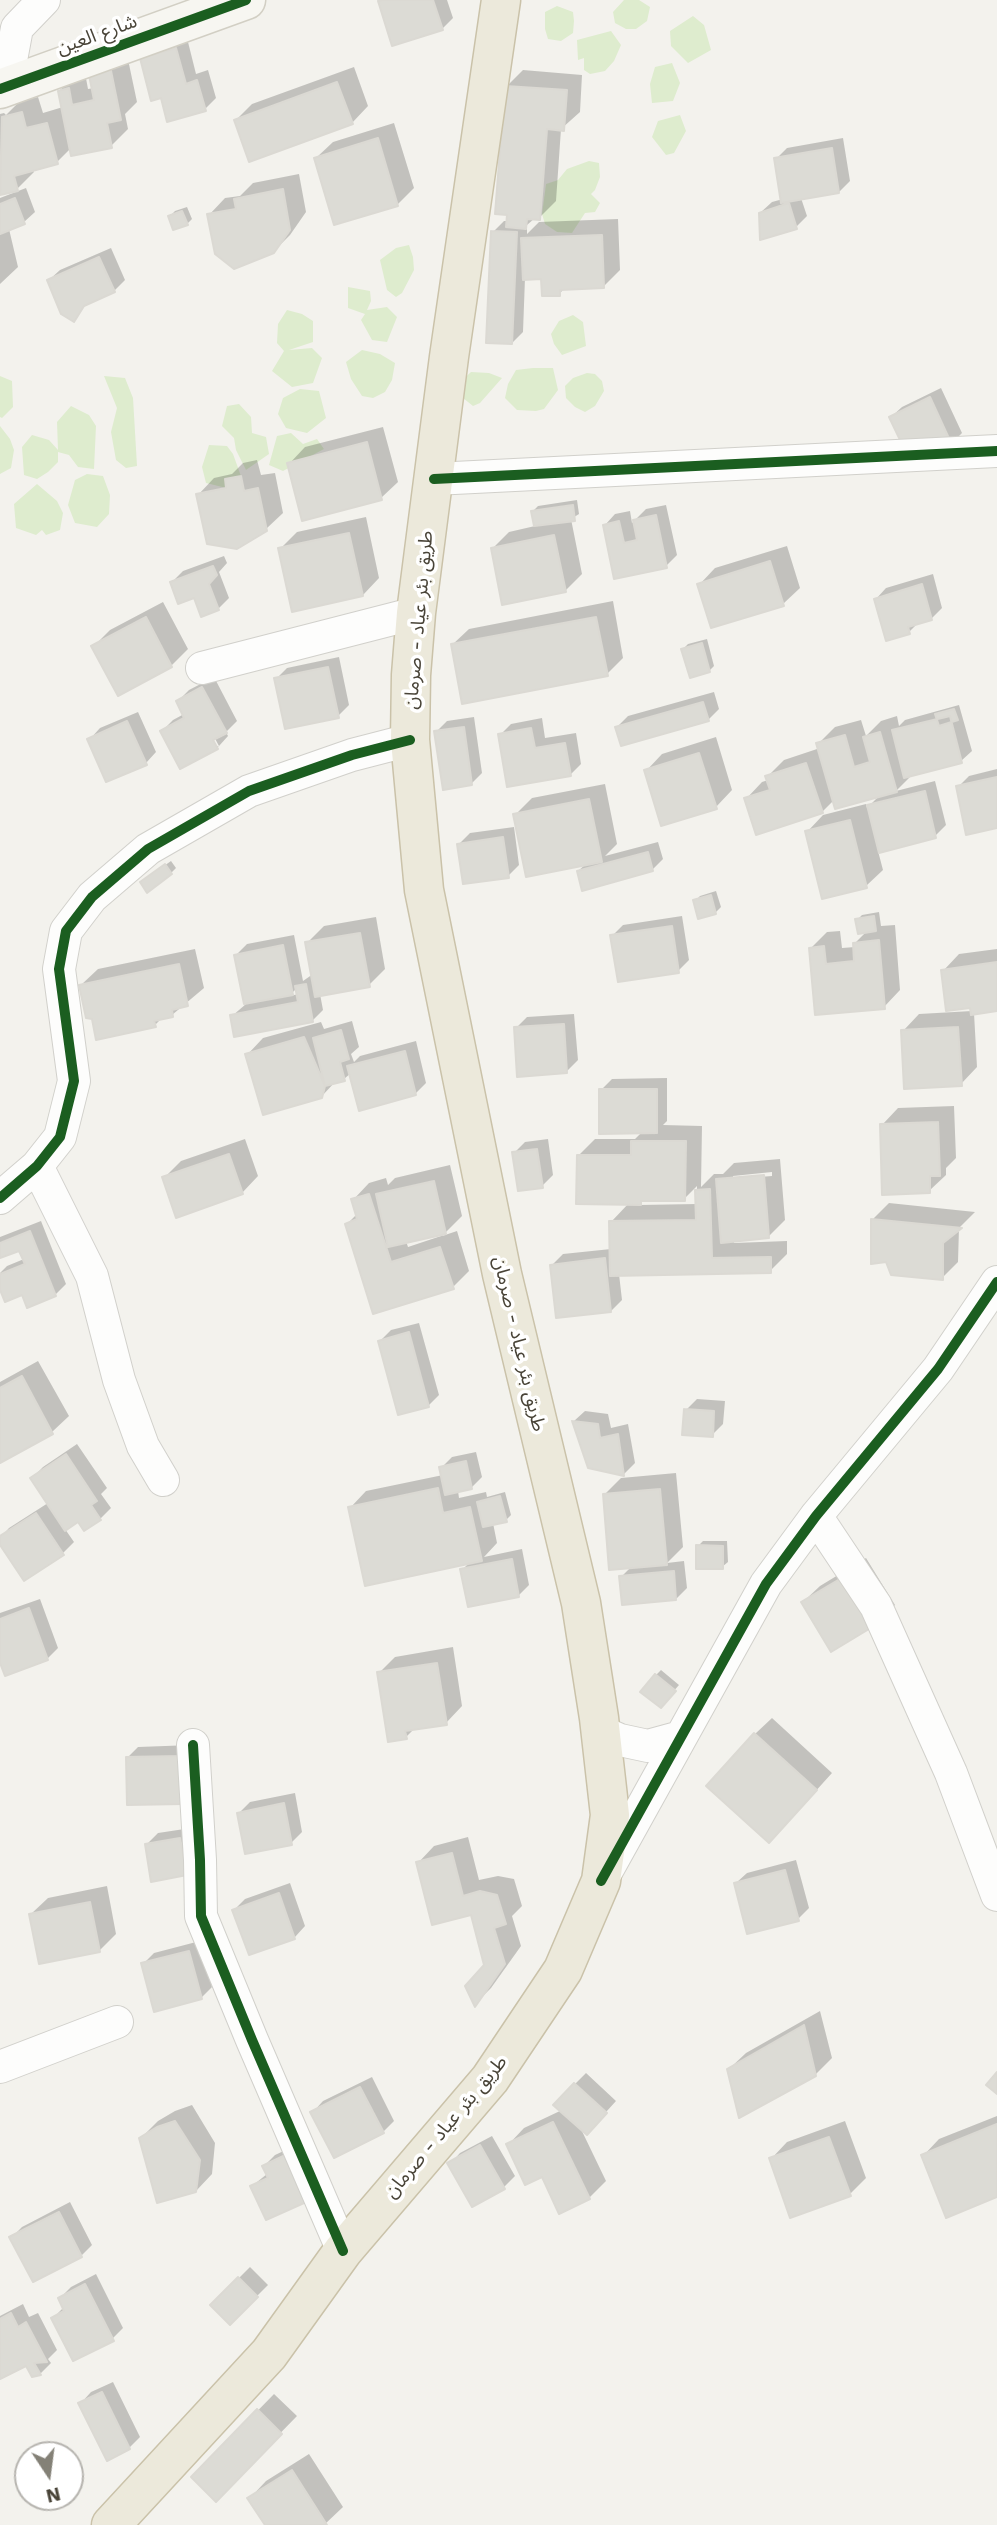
<!DOCTYPE html>
<meta charset="utf-8">
<style>
body{margin:0}
#map{position:relative;width:997px;height:2525px;overflow:hidden;background:#f3f2ed;font-family:"Work Sans",sans-serif}
canvas{display:block}
.north{position:absolute;left:14px;top:2441px;width:70px;height:70px;box-sizing:border-box;background:#fff;border:2px solid #b6b4af;border-radius:50%;rotate:167deg;font-size:19px;font-weight:700;line-height:28px;text-align:center;color:#494438}
.north::after{content:'';display:block;margin:auto;width:24px;height:32px;background:#848177;clip-path:polygon(50% 0,100% 100%,50% 72%,0 100%)}
</style>
<div id="map">
<canvas width="997" height="2525"></canvas>
<div class="north">N</div>
</div>
<script>
const c = document.querySelector('canvas').getContext('2d');
c.lineJoin = 'round';
function fill(path, color) {
  c.fillStyle = color;
  c.fill(path, 'evenodd');
}
function poly(rows) {
  const path = new Path2D();
  for (const r of rows) {
    path.moveTo(r[0], r[1]);
    for (let i = 2; i < r.length; i += 2) path.lineTo(r[i], r[i + 1]);
  }
  return path;
}
function stroke(path, color, width, dash) {
  c.strokeStyle = color;
  c.lineWidth = width;
  c.lineCap = dash ? 'butt' : 'round';
  c.setLineDash(dash || []);
  c.stroke(path);
}
function drawText(font, color, halo, rows, align = 'center') {
  c.font = font + ' "Work Sans","Noto Sans Arabic",sans-serif';
  c.lineWidth = 7;
  c.setLineDash([]);
  c.textBaseline = 'middle';
  c.strokeStyle = halo;
  c.fillStyle = color;
  for (const [text, x, y, turn = 0] of rows) {
    c.save();
    c.translate(x, y);
    c.rotate((+turn || 0) * Math.PI / 180);
    c.textAlign = isNaN(turn) ? turn : align;
    if (halo) c.strokeText(text, 0, 0);
    c.fillText(text, 0, 0);
    c.restore();
  }
}
fill(poly([
 [624,0,639,0,650,7,647,21,636,29,626,29,615,23,613,12],
 [557,6,573,12,574,21,573,33,561,41,548,39,545,29,545,12],
 [693,16,704,25,711,50,688,63,671,46,670,31],
 [611,31,621,45,614,61,605,71,590,74,584,70,584,58,578,60,577,40],
 [672,63,680,83,673,101,652,103,650,84,655,67],
 [680,115,686,131,674,153,666,155,652,137,658,121],
 [589,161,599,163,600,177,595,190,591,194,600,203,595,212,585,213,572,233,557,232,545,224,542,214,546,184,558,180,567,169],
 [409,245,413,257,414,270,402,293,396,297,387,290,380,260,396,248],
 [348,287,370,291,371,301,367,310,387,307,397,317,387,342,372,340,361,320,365,314,348,308],
 [287,310,302,314,313,321,313,342,289,350,312,348,322,358,313,383,292,387,272,371,284,351,277,343,278,324],
 [573,315,583,322,586,346,562,355,554,344,551,334,559,321],
 [362,350,380,354,395,363,392,380,385,392,373,398,362,396,351,379,346,362],
 [533,368,553,368,558,390,544,409,536,411,517,410,505,398,508,384,516,370],
 [471,372,489,373,502,378,480,403,473,406,463,398,456,386],
 [587,373,595,374,602,381,604,391,595,406,585,412,575,407,566,398,565,386,573,378],
 [0,376,12,381,13,407,2,418,0,417],
 [104,376,125,378,133,398,137,466,126,468,116,460,111,432,117,408],
 [300,389,319,391,326,418,307,433,286,428,278,414,283,398],
 [239,404,251,417,252,433,266,437,269,454,246,470,236,450,234,438,222,426,227,406],
 [71,406,89,415,96,426,94,469,78,467,69,455,58,452,58,462,48,472,37,479,24,475,22,447,32,435,49,440,58,450,57,422],
 [0,426,10,439,14,450,11,468,0,474],
 [291,433,303,444,317,439,324,449,283,471,269,465,277,436],
 [209,445,227,446,233,454,241,476,226,488,206,483,202,467],
 [87,474,103,476,110,495,109,514,97,527,75,523,68,505,75,480],
 [37,484,57,501,63,513,60,530,46,535,42,530,36,535,16,528,14,504]
]), '#deecce');
fill(poly([
 [382,0,447,0,453,18,442,29,380,2],
 [187,38,196,74,208,70,216,98,205,109,162,96,142,59],
 [126,50,137,102,125,114,128,129,111,146,71,148,57,162,33,169,34,172,17,189,0,193,0,114,4,113,6,115,20,101,38,97,43,113,63,107,59,91,76,75,85,73,88,89,94,88],
 [354,67,368,106,352,123,236,120,252,104],
 [523,70,582,75,580,112,561,129,556,201,539,218,535,218,527,225,527,234,539,222,618,219,620,270,603,287,565,288,559,294,543,278,525,278,523,332,512,343,493,232,504,221,508,221,506,87],
 [394,123,414,188,397,205,316,158,333,142],
 [843,138,850,181,839,192,801,198,807,216,796,227,760,213,772,202,783,199,776,159,787,148],
 [299,174,306,212,290,235,273,252,209,215,225,198,240,196,253,183],
 [26,188,35,212,24,222,9,229,18,267,0,284,0,198],
 [187,207,192,219,187,224,170,216,175,211],
 [111,248,125,280,114,291,89,301,74,319,49,280,60,270],
 [941,388,962,433,951,444,891,417,902,407],
 [383,427,398,482,381,498,289,464,305,447],
 [257,460,261,475,275,473,283,513,266,529,198,495,214,478,232,474,243,463],
 [577,500,579,514,571,519,582,574,565,591,493,548,509,532,535,526,533,511,538,506],
 [666,505,677,555,666,566,615,577,605,525,615,514,630,511,632,523,646,509],
 [366,517,379,578,363,595,280,549,297,532],
 [787,546,800,588,783,604,699,585,715,568],
 [224,556,227,563,219,572,229,598,218,609,172,582,183,571],
 [933,574,942,608,931,619,919,622,909,632,876,599,886,588],
 [613,601,623,658,607,674,452,645,469,629],
 [163,602,188,649,171,666,94,646,110,630],
 [707,639,714,666,709,671,683,649,688,644],
 [339,657,349,705,338,716,276,679,287,668],
 [214,677,237,721,226,732,228,736,219,746,211,731,208,733,215,746,219,746,181,767,162,731,173,720,184,714,178,701,189,690],
 [714,692,719,709,708,720,617,727,628,716],
 [959,705,972,751,961,761,913,774,896,791,935,781,946,825,935,836,878,851,883,870,866,886,807,832,823,815,866,804,867,808,880,795,834,800,822,812,746,799,762,782,768,780,767,777,784,760,820,748,818,744,835,727,861,720,866,736,881,721,897,716,899,726,905,720],
 [138,712,156,752,146,763,90,739,100,728],
 [474,717,482,773,471,784,436,732,447,721],
 [542,718,545,738,576,733,581,764,570,775,500,735,511,724],
 [716,737,732,790,716,807,646,771,662,754],
 [997,769,997,827,958,787,969,776],
 [605,784,617,844,605,856,658,842,663,859,652,870,578,871,587,863,515,815,532,798],
 [514,827,519,865,508,876,459,844,470,833],
 [171,861,176,868,171,873,147,878],
 [716,891,721,907,716,912,695,901,700,896],
 [879,912,881,926,895,925,900,990,884,1007,817,1013,811,948,827,932,840,931,842,948,855,947,854,944,868,930,857,920,862,915],
 [682,916,689,960,678,971,612,936,623,925],
 [376,917,385,969,369,985,320,994,323,1010,312,1021,232,1016,246,1004,236,955,247,944,294,935,303,981,313,974,307,943,324,926],
 [297,988,299,994,289,996],
 [195,949,204,988,172,1015,163,1017,155,1025,93,1018,81,985,98,969],
 [997,949,997,1009,974,1013,977,1067,961,1084,903,1031,919,1014,972,1011,943,971,959,954],
 [574,1014,578,1060,567,1071,516,1028,527,1017],
 [352,1021,359,1047,351,1054,354,1062,360,1056,416,1041,426,1083,415,1094,351,1073,344,1079,336,1081,321,1097,247,1055,263,1038,321,1022,324,1029],
 [667,1078,667,1121,663,1125,702,1126,701,1187,714,1174,723,1174,734,1163,780,1159,785,1220,768,1237,733,1240,734,1243,787,1241,787,1254,770,1271,619,1274,622,1300,611,1311,552,1265,563,1254,611,1249,611,1222,629,1203,578,1156,595,1139,635,1139,642,1132,601,1090,612,1079],
 [772,1172,772,1176,733,1179,733,1176],
 [697,1186,697,1204,639,1205,645,1199,684,1199],
 [954,1106,956,1158,946,1168,946,1175,929,1191,882,1125,898,1108],
 [245,1139,258,1176,242,1193,164,1178,181,1161],
 [548,1139,553,1175,542,1186,514,1153,525,1142],
 [450,1165,462,1216,442,1236,457,1231,469,1271,453,1287,375,1312,347,1224,357,1214,353,1200,369,1183,386,1178,388,1185,395,1178],
 [440,1234,441,1236,408,1247,406,1241],
 [889,1203,975,1212,959,1228,958,1262,942,1278,873,1219],
 [41,1221,66,1284,55,1295,23,1293,0,1286,0,1273,7,1266,24,1259,20,1249,0,1256,0,1237],
 [419,1323,439,1395,428,1406,380,1341,391,1330],
 [38,1361,69,1416,52,1432,0,1461,0,1382],
 [697,1399,725,1401,723,1424,712,1435,686,1410],
 [585,1411,608,1414,611,1428,628,1424,635,1463,624,1474,590,1467,574,1421],
 [77,1444,107,1488,101,1494,111,1508,100,1519,79,1520,65,1529,74,1542,63,1553,24,1579,0,1542,0,1538,9,1528,48,1503,32,1478,43,1467],
 [476,1452,482,1477,471,1488,458,1491,459,1498,486,1492,487,1497,505,1492,511,1515,506,1520,493,1523,497,1543,484,1557,522,1549,529,1585,518,1596,462,1570,470,1562,350,1508,366,1491,443,1475,441,1468,452,1457],
 [676,1473,683,1547,667,1563,684,1561,687,1588,676,1599,621,1577,632,1566,604,1495,621,1478],
 [703,1541,727,1541,728,1562,722,1567,698,1546],
 [866,1558,895,1605,878,1622,803,1602,820,1586],
 [40,1599,58,1648,47,1659,0,1658,0,1613],
 [453,1647,462,1706,446,1723,415,1728,406,1737,379,1673,395,1657],
 [661,1670,679,1685,665,1701,656,1675],
 [772,1718,832,1773,785,1825,755,1734],
 [192,1745,193,1791,127,1758,138,1747],
 [295,1793,302,1832,291,1843,239,1813,250,1802],
 [191,1828,197,1863,153,1880,147,1844,158,1833],
 [468,1837,479,1880,498,1876,514,1879,522,1906,512,1916,521,1946,491,1988,475,2004,486,1965,472,1913,418,1863,434,1846],
 [796,1860,809,1908,798,1919,736,1883,747,1873],
 [290,1883,305,1926,295,1937,250,1953,234,1910,245,1899],
 [107,1886,116,1934,100,1950,31,1914,48,1898],
 [200,1941,212,1987,201,1998,143,1964,154,1953],
 [820,2011,832,2058,815,2075,729,2069,746,2053],
 [586,2073,616,2101,597,2122,580,2127,606,2181,589,2198,560,2212,543,2175,508,2145,524,2128,562,2110,575,2084],
 [372,2077,394,2121,383,2132,313,2112,323,2101],
 [192,2105,215,2143,212,2174,196,2191,141,2138,158,2121,175,2111],
 [997,2116,997,2195,923,2156,939,2139],
 [845,2121,866,2178,850,2194,771,2159,787,2142],
 [492,2136,515,2176,504,2187,450,2164,460,2153],
 [303,2142,312,2197,252,2186,267,2174,264,2166,275,2155],
 [70,2202,92,2245,81,2256,11,2238,22,2227],
 [250,2267,268,2285,230,2323,212,2305],
 [96,2274,123,2328,112,2339,53,2318,64,2307,60,2298,71,2287],
 [23,2304,29,2317,38,2313,57,2350,48,2359,51,2363,40,2374,26,2363,0,2375,0,2316],
 [113,2382,140,2437,129,2448,81,2403,91,2392],
 [274,2394,297,2416,216,2499,193,2477],
 [309,2454,343,2507,324,2525,267,2525,250,2498,266,2481]
]), '#0003');
const building = poly([
 [382,0,433,0,443,30,392,46,378,1,382,0],
 [176,48,186,84,197,80,206,111,167,122,161,98,151,101,140,58,176,48],
 [110,66,121,120,107,123,112,148,71,156,58,91,69,88,72,105,94,100,88,70,110,66],
 [337,82,353,124,249,162,234,120,337,82],
 [505,86,567,90,564,131,547,129,540,220,527,219,526,229,506,227,507,215,495,214,505,86],
 [22,112,26,128,47,123,58,164,14,176,18,191,0,195,2,117,22,112],
 [378,138,398,206,334,225,314,158,378,138],
 [832,148,839,193,781,203,774,158,832,148],
 [283,189,290,230,274,253,234,269,215,254,207,214,236,209,234,199,283,189],
 [15,198,25,224,0,234,0,204,15,198],
 [789,203,797,229,760,240,759,213,789,203],
 [182,211,188,225,173,230,168,216,182,211],
 [491,231,517,232,512,344,486,343,491,231],
 [602,235,604,288,560,290,560,296,542,296,541,279,523,280,521,238,602,235],
 [99,257,115,292,84,306,74,322,61,314,47,280,99,257],
 [930,397,952,445,912,465,889,417,930,397],
 [367,442,382,500,302,521,287,463,367,442],
 [241,476,244,491,258,488,267,531,237,549,207,544,196,494,226,488,225,479,241,476],
 [573,505,575,521,534,526,531,511,573,505],
 [656,515,667,568,614,579,603,525,619,521,624,543,637,540,633,520,656,515],
 [349,533,363,596,292,612,278,548,349,533],
 [554,535,566,592,502,605,491,548,554,535],
 [770,561,784,606,711,628,697,584,770,561],
 [213,566,217,575,209,584,219,610,201,617,194,598,178,604,170,582,213,566],
 [922,584,932,620,908,627,910,634,886,641,874,599,922,584],
 [146,617,172,667,118,696,91,646,146,617],
 [596,617,608,676,462,704,451,644,596,617],
 [702,643,710,672,690,678,681,649,702,643],
 [328,667,339,718,285,729,274,678,328,667],
 [202,687,227,733,213,740,218,749,180,769,160,731,184,718,176,701,202,687],
 [703,702,709,721,621,746,615,727,703,702],
 [954,709,958,720,939,726,935,714,954,709],
 [950,716,962,763,904,778,892,730,950,716],
 [127,721,147,765,106,782,87,739,127,721],
 [464,727,472,785,443,790,434,731,464,727],
 [531,728,535,748,565,743,571,776,507,787,498,734,531,728],
 [880,732,897,792,835,809,816,743,845,735,854,767,870,762,863,737,880,732],
 [699,753,717,809,661,826,644,770,699,753],
 [806,763,823,813,756,835,744,798,770,790,765,776,806,763],
 [997,777,997,828,966,835,956,786,997,777],
 [925,791,936,838,879,853,867,805,925,791],
 [589,799,602,862,526,877,513,814,589,799],
 [850,820,867,888,822,899,805,831,850,820],
 [503,837,509,878,463,884,457,844,503,837],
 [648,852,653,871,582,891,577,871,648,852],
 [165,864,172,874,147,893,140,882,165,864],
 [711,895,716,914,698,919,693,900,711,895],
 [874,916,876,931,858,934,855,919,874,916],
 [672,926,679,973,618,982,610,935,672,926],
 [360,933,370,987,315,997,305,942,360,933],
 [879,940,885,1009,815,1015,809,948,824,946,826,964,854,961,853,943,879,940],
 [283,945,293,995,244,1004,234,955,283,945],
 [997,962,997,1011,971,1015,970,1008,946,1011,941,970,997,962],
 [179,964,188,1006,172,1010,173,1017,154,1021,156,1027,96,1040,92,1019,86,1018,79,985,179,964],
 [306,984,313,1022,234,1037,230,1015,298,1002,295,986,306,984],
 [564,1024,567,1073,517,1077,514,1027,564,1024],
 [958,1027,962,1086,904,1089,901,1030,958,1027],
 [341,1030,349,1059,340,1062,345,1081,325,1086,313,1038,341,1030],
 [304,1037,325,1086,322,1098,263,1115,245,1054,304,1037],
 [405,1051,416,1095,359,1111,347,1066,405,1051],
 [599,1089,657,1089,657,1133,599,1134,599,1089],
 [938,1122,940,1176,930,1176,930,1193,882,1195,880,1124,938,1122],
 [631,1141,686,1141,685,1201,641,1201,641,1205,576,1204,577,1155,631,1155,631,1141],
 [537,1149,543,1188,518,1191,512,1152,537,1149],
 [229,1154,243,1194,176,1218,162,1177,229,1154],
 [764,1175,769,1238,721,1243,716,1179,764,1175],
 [434,1181,446,1234,388,1247,376,1194,434,1181],
 [710,1189,712,1258,771,1257,771,1273,610,1276,609,1221,696,1220,695,1190,710,1189],
 [369,1194,391,1262,440,1247,454,1289,373,1314,345,1224,357,1219,351,1199,369,1194],
 [871,1219,962,1228,943,1243,943,1280,891,1275,886,1262,871,1264,871,1219],
 [30,1231,56,1296,27,1308,22,1295,5,1302,0,1290,0,1274,25,1264,19,1251,0,1258,0,1243,30,1231],
 [605,1258,611,1312,556,1318,550,1265,605,1258],
 [409,1332,429,1407,398,1415,378,1341,409,1332],
 [22,1376,53,1434,0,1463,0,1388,22,1376],
 [684,1409,714,1411,713,1437,682,1435,684,1409],
 [572,1421,598,1424,600,1438,618,1434,624,1476,588,1468,572,1421],
 [66,1454,97,1501,91,1505,101,1520,84,1531,78,1522,65,1531,30,1478,66,1454],
 [466,1461,472,1489,445,1495,439,1467,466,1461],
 [438,1488,443,1513,470,1507,482,1561,365,1586,348,1507,438,1488],
 [660,1489,667,1565,609,1570,603,1494,660,1489],
 [500,1496,507,1522,483,1527,477,1502,500,1496],
 [36,1513,64,1555,24,1581,0,1545,0,1536,36,1513],
 [696,1545,723,1546,723,1569,696,1569,696,1545],
 [512,1559,519,1597,468,1607,460,1569,512,1559],
 [674,1571,676,1600,622,1605,619,1576,674,1571],
 [850,1573,879,1623,831,1652,801,1602,850,1573],
 [29,1608,48,1660,5,1676,0,1663,0,1619,29,1608],
 [437,1663,447,1725,405,1731,407,1739,388,1742,377,1672,437,1663],
 [655,1674,676,1691,661,1708,640,1692,655,1674],
 [754,1733,817,1790,769,1843,706,1786,754,1733],
 [182,1756,183,1804,127,1805,126,1757,182,1756],
 [284,1803,292,1845,245,1854,237,1813,284,1803],
 [180,1838,187,1875,151,1882,145,1844,180,1838],
 [452,1853,463,1896,480,1891,497,1895,506,1924,494,1928,505,1964,475,2007,465,1986,484,1965,471,1915,432,1925,416,1862,452,1853],
 [785,1870,799,1921,747,1934,734,1883,785,1870],
 [279,1893,295,1939,249,1955,232,1910,279,1893],
 [90,1902,100,1952,39,1964,29,1914,90,1902],
 [189,1951,202,1999,154,2012,141,1963,189,1951],
 [804,2025,816,2076,739,2118,727,2069,804,2025],
 [997,2072,997,2094,986,2085,997,2072],
 [574,2083,607,2113,587,2135,553,2105,574,2083],
 [360,2087,384,2133,334,2158,310,2112,360,2087],
 [175,2121,200,2160,196,2192,157,2203,139,2138,157,2127,175,2121],
 [553,2122,590,2199,559,2214,542,2177,525,2185,506,2144,553,2122],
 [997,2124,997,2197,946,2218,921,2155,997,2124],
 [829,2137,851,2196,790,2218,769,2158,829,2137],
 [480,2145,505,2189,472,2207,447,2163,480,2145],
 [292,2152,313,2199,266,2220,250,2186,268,2178,262,2166,292,2152],
 [59,2212,82,2257,33,2282,9,2237,59,2212],
 [238,2277,258,2297,230,2325,210,2305,238,2277],
 [85,2284,114,2341,73,2361,51,2318,64,2311,58,2298,85,2284],
 [11,2313,18,2327,26,2322,47,2362,34,2363,41,2375,32,2377,26,2366,0,2379,0,2319,11,2313],
 [102,2392,130,2449,107,2461,78,2403,102,2392],
 [257,2409,282,2434,216,2502,191,2477,257,2409],
 [292,2470,327,2525,265,2525,247,2498,292,2470]
]);
fill(building, '#dcdbd5');
stroke(building, '#dbd9d3', 2);
const street = poly([
 [6,87,17,28,44,0],
 [434,479,997,451],
 [202,668,416,613],
 [37,1166,92,1276,119,1380,143,1446,163,1480],
 [0,1198,37,1166,60,1137,74,1081,59,969,66,931,92,897,148,849,249,791,352,755,410,740],
 [816,1516,876,1606,951,1773,997,1895],
 [600,1731,620,1740,648,1746,681,1737],
 [193,1745,200,1860,201,1916,252,2040,343,2251],
 [605,1874,766,1584,816,1516,938,1369,997,1282],
 [0,2067,117,2022]
]);
const secondary = poly([
 [0,89,246,0]
]);
const highway = poly([
 [111,2525,269,2354,343,2251,490,2079,563,1970,601,1881,610,1815,599,1718,581,1603,502,1274,424,890,410,740,411,675,416,613,449,357,501,0]
]);
stroke(street, '#d1d0cb', 34);
stroke(secondary, '#d2cfc4', 41);
stroke(highway, '#cac2a9', 41);
stroke(street, '#fdfdfc', 32);
stroke(secondary, '#f7f6f1', 38);
stroke(highway, '#ece9db', 38);
stroke(poly([
 [0,89,246,0],
 [434,479,997,451],
 [0,1198,37,1166,60,1137,74,1081,59,969,66,931,92,897,148,849,249,791,352,755,410,740],
 [193,1745,200,1860,201,1916,252,2040,343,2251],
 [601,1881,766,1584,816,1516,938,1369,997,1282]
]), '#1b5e20', 10);
drawText('19px', '#494438', '#fff', [
 ["شارع العين",97,35,-20],
 ["طريق بئر عياد - صرمان",419,620,-85],
 ["طريق بئر عياد - صرمان",519,1344,77],
 ["طريق بئر عياد - صرمان",446,2127,-50]
]);
</script>
